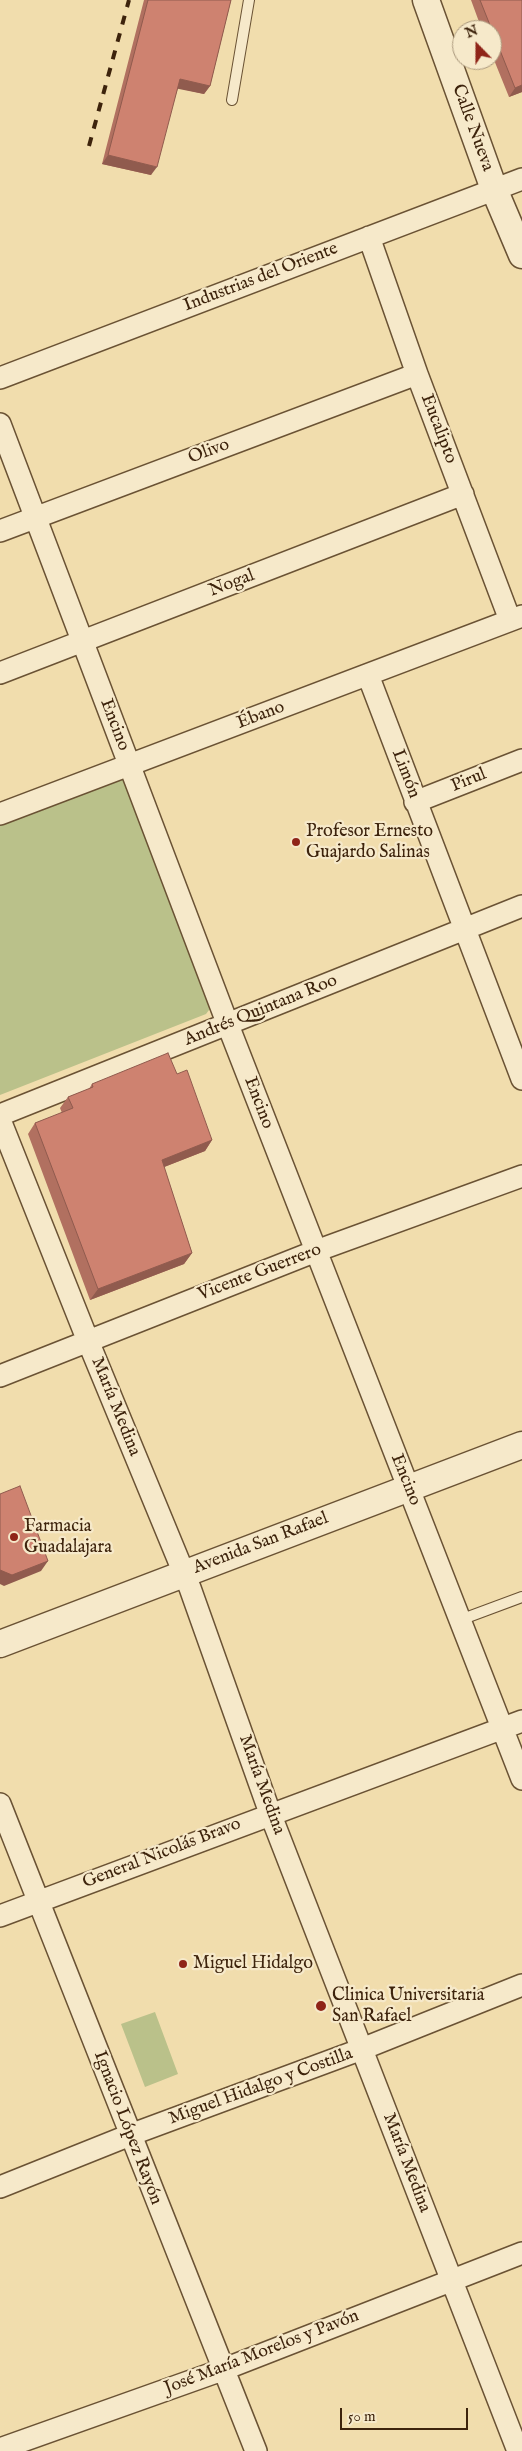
<!DOCTYPE html>
<meta charset="utf-8">
<style>
body{margin:0}
#map{position:relative;width:522px;height:2451px;overflow:hidden;background:#f1ddad;font-family:"IM FELL English",serif}
canvas{display:block}
.north{position:absolute;left:452px;top:20px;width:50px;height:50px;box-sizing:border-box;background:#f6e9ca;border:1px solid #ac9a7e;border-radius:50%;rotate:338deg;font-size:14px;font-weight:700;line-height:20px;text-align:center;color:#3d230c}
.north::after{content:'';display:block;margin:auto;width:18px;height:22px;background:#8f2418;clip-path:polygon(50% 0,100% 100%,50% 72%,0 100%)}
.scale{position:absolute;left:340px;top:2408px;width:128px;height:22px;box-sizing:border-box;border:2px solid #3d230c;border-top:0;padding-left:6px;font-size:15px;line-height:18px;white-space:nowrap;color:#3d230c;-webkit-text-stroke:4px #f6e9ca;paint-order:stroke}
</style>
<div id="map">
<canvas width="522" height="2451"></canvas>
<div class="north">N</div>
<div class="scale">50 m</div>
</div>
<script>
const c = document.querySelector('canvas').getContext('2d');
c.lineJoin = 'round';
function fill(path, color) {
  c.fillStyle = color;
  c.fill(path, 'evenodd');
}
function poly(rows) {
  const path = new Path2D();
  for (const r of rows) {
    path.moveTo(r[0], r[1]);
    for (let i = 2; i < r.length; i += 2) path.lineTo(r[i], r[i + 1]);
  }
  return path;
}
function stroke(path, color, width, dash) {
  c.strokeStyle = color;
  c.lineWidth = width;
  c.lineCap = dash ? 'butt' : 'round';
  c.setLineDash(dash || []);
  c.stroke(path);
}
function drawText(font, color, halo, rows, align = 'center') {
  c.font = font + ' "IM FELL English",serif';
  c.lineWidth = 4.5;
  c.setLineDash([]);
  c.textBaseline = 'middle';
  c.strokeStyle = halo;
  c.fillStyle = color;
  for (const [text, x, y, turn = 0] of rows) {
    c.save();
    c.translate(x, y);
    c.rotate((+turn || 0) * Math.PI / 180);
    c.textAlign = isNaN(turn) ? turn : align;
    if (halo) c.strokeText(text, 0, 0);
    c.fillText(text, 0, 0);
    c.restore();
  }
}
fill(poly([
 [123,776,212,1006,206,1014,0,1095,0,817],
 [155,2012,178,2074,145,2087,121,2024]
]), '#bac18a');
const service = poly([
 [232,100,249,0],
 [460,1620,522,1597]
]);
const minor = poly([
 [369,237,417,374,510,620],
 [0,378,522,179],
 [0,424,228,1025,522,1779],
 [0,531,417,374],
 [0,673,463,494],
 [368,675,522,1079],
 [415,802,522,760],
 [0,814,522,616],
 [0,1115,522,906],
 [0,1120,88,1341,190,1588,270,1813,518,2451],
 [0,1376,316,1251,522,1176],
 [0,1804,256,2451],
 [0,1916,522,1721],
 [0,2187,130,2135,362,2049,522,1985],
 [0,2449,222,2370,522,2253]
]);
const tertiary = poly([
 [426,0,494,189,522,255],
 [0,1644,522,1445]
]);
stroke(service, '#6a5234', 12);
stroke(minor, '#6a5234', 24);
stroke(tertiary, '#6a5234', 29);
stroke(service, '#f6e9ca', 10);
stroke(minor, '#f6e9ca', 21);
stroke(tertiary, '#f6e9ca', 26);
stroke(poly([
 [89,146,129,0]
]), '#3d230c', 4, [9, 9]);
fill(poly([
 [144,0,231,0,210,86,204,94,178,88,151,175,102,164],
 [471,0,522,0,522,92,509,97,492,55,492,30,482,30],
 [177,1074,212,1140,205,1151,164,1167,192,1253,184,1264,90,1300,28,1134,35,1123,62,1113,60,1108,68,1097,89,1089,92,1084]
]), '#b17060');
fill(poly([
 [180,79,210,86,204,94,174,88],
 [522,85,522,92,509,97,515,88],
 [108,155,157,167,151,175,102,164],
 [212,1140,205,1151,154,1171,162,1160],
 [192,1253,184,1264,90,1300,98,1289],
 [48,1561,41,1571,4,1586,0,1584,0,1570]
]), '#905b4e');
const building = poly([
 [148,0,231,0,210,86,180,79,157,167,108,155,148,0],
 [480,0,522,0,522,85,515,88,480,0],
 [168,1053,177,1074,187,1070,212,1140,162,1160,192,1253,98,1289,35,1123,73,1108,68,1097,93,1087,92,1084,168,1053],
 [20,1486,48,1561,12,1575,0,1570,0,1494,20,1486]
]);
fill(building, '#ce8270');
stroke(building, '#905b4e', 1);
for (const [x, y, r, color] of [
 [296,842,5,"#8f2418"],
 [14,1537,5,"#8f2418"],
 [183,1964,5,"#8f2418"],
 [321,2006,6,"#8f2418"]
]) {
  const dot = new Path2D();
  dot.arc(x, y, r, 0, 2 * Math.PI);
  c.fillStyle = color;
  c.fill(dot);
  stroke(dot, '#f6e9ca', 2);
}
drawText('18px', '#3d230c', '#f6e9ca', [
 ["Calle Nueva",472,128,70],
 ["Industrias del Oriente",261,278,-21],
 ["Eucalipto",438,429,69],
 ["Olivo",209,452,-20],
 ["Nogal",232,584,-21],
 ["Ébano",261,716,-21],
 ["Encino",114,725,69],
 ["Limón",405,774,69],
 ["Pirul",469,781,-22],
 ["Andrés Quintana Roo",261,1011,-22],
 ["Encino",258,1103,69],
 ["Vicente Guerrero",260,1273,-21],
 ["María Medina",115,1407,68],
 ["Encino",405,1480,68],
 ["Avenida San Rafael",261,1544,-21],
 ["María Medina",261,1785,70],
 ["General Nicolás Bravo",162,1854,-21],
 ["Miguel Hidalgo y Costilla",261,2087,-20],
 ["Ignacio López Rayón",127,2128,69],
 ["María Medina",406,2163,69],
 ["José María Morelos y Pavón",262,2353,-21]
]);
drawText('18px', '#3d230c', '#f6e9ca', [
 ["Profesor Ernesto",306,832],
 ["Guajardo Salinas",306,853],
 ["Farmacia",24,1527],
 ["Guadalajara",24,1548],
 ["Miguel Hidalgo",193,1964],
 ["Clinica Universitaria",332,1996],
 ["San Rafael",332,2017]
], 'left');
</script>
